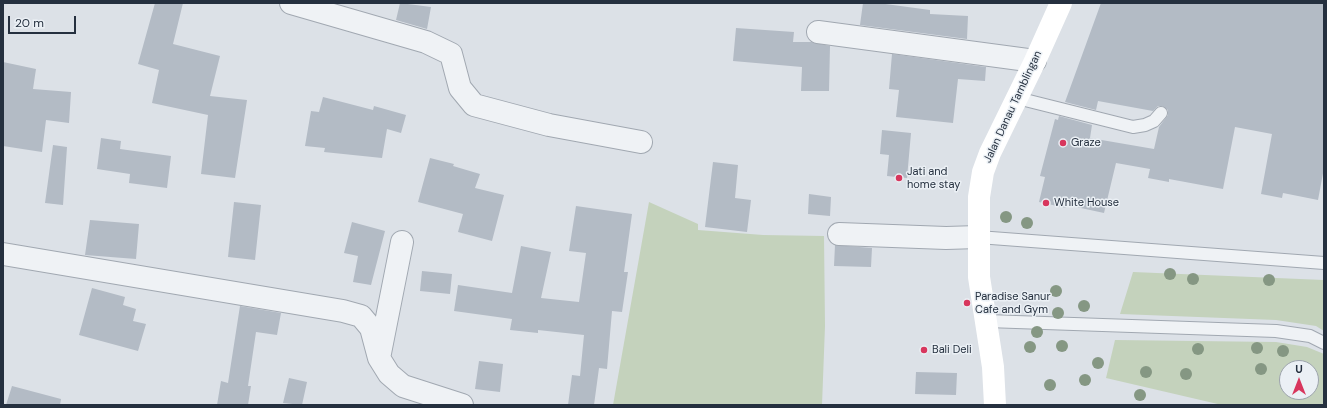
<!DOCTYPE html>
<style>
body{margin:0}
#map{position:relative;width:1327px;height:408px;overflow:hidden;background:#dce1e7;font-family:"DM Sans",sans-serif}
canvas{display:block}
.frame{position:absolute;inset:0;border:4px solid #25303f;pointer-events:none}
.north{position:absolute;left:1279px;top:360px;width:40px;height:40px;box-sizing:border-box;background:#ebf0f5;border:1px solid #9ca3ac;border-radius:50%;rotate:0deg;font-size:11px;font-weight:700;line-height:16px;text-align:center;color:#25303f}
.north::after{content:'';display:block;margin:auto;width:14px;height:18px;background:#d8365d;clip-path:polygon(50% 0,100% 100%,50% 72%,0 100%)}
.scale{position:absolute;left:8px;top:16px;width:68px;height:18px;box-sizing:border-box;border:2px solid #25303f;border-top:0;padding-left:5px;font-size:12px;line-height:14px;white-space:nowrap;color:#25303f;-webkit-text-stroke:3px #ebf0f5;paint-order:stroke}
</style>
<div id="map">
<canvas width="1327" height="408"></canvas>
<div class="frame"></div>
<div class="north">U</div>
<div class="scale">20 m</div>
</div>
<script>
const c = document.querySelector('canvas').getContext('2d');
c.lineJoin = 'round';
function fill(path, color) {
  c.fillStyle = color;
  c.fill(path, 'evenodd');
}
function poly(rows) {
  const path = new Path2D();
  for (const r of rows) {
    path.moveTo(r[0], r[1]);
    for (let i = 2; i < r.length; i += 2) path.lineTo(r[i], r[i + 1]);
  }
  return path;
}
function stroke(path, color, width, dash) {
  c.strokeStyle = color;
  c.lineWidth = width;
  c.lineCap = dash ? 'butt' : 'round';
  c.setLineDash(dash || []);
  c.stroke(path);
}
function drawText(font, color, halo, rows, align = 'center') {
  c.font = font + ' "DM Sans",sans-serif';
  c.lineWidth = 3;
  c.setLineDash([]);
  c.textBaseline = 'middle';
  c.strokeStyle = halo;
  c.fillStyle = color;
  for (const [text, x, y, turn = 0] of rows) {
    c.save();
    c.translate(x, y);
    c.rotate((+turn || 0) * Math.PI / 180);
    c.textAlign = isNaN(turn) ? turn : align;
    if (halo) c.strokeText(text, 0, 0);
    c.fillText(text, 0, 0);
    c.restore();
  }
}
fill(poly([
 [649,202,698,224,698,230,763,235,824,236,825,326,822,405,613,405],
 [1133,272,1324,280,1324,331,1316,326,1276,320,1120,314],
 [1115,340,1276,342,1307,347,1324,354,1324,405,1222,405,1106,378],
 [1287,368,1311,368,1311,392,1287,392]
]), '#c4d2bc');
fill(poly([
 [155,3,183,3,173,44,220,56,210,96,247,100,235,178,201,174,208,115,152,103,159,70,138,64],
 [400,3,431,7,427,29,396,20],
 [863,3,878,3,930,10,930,14,968,16,967,39,860,25],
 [1101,3,1324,3,1324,168,1318,200,1283,193,1282,198,1261,194,1272,134,1235,127,1223,189,1169,179,1169,182,1148,178,1150,169,1116,163,1104,213,1067,205,1066,208,1039,202,1045,177,1040,176,1055,119,1058,120,1059,116,1092,125,1090,138,1154,149,1159,127,1168,115,1168,110,1162,106,1158,106,1153,111,1098,101,1096,110,1065,102],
 [736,28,794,32,793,42,811,42,830,46,829,91,801,91,802,67,733,61],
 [892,54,986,67,985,81,958,79,953,123,896,117,899,90,889,89],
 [3,62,36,69,33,89,71,92,69,123,46,120,42,152,3,146],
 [323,97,373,110,374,106,406,115,401,133,387,129,382,158,324,152,325,148,305,146,311,111,319,112],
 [882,130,911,133,907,178,887,176,889,155,880,154],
 [101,138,121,141,120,149,171,156,167,188,129,183,130,174,97,169],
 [53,145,67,147,63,205,45,203],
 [430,158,454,164,453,166,480,174,475,188,504,195,492,241,458,232,463,214,418,202],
 [713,162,738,165,735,198,751,200,747,232,705,227],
 [809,194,831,197,830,216,808,214],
 [234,202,261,205,255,260,228,257],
 [576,206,632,214,624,272,628,272,622,312,612,311,607,369,599,368,594,405,568,405,572,375,580,376,584,335,538,330,538,333,510,330,512,319,454,311,458,285,512,293,521,246,551,252,541,298,579,302,586,253,569,251],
 [90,220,139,224,136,259,85,255],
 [352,222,385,231,371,285,353,282,358,256,344,253],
 [835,245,872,248,871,267,834,266],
 [422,271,452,274,450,294,420,291],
 [92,288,125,297,123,305,136,309,133,321,146,324,138,351,79,335],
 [240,306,281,313,277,335,256,332,248,386,251,386,248,405,217,405,221,381,228,383],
 [479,361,503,364,500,392,475,389],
 [916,372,957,373,956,395,915,394],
 [289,378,307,382,302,405,283,403],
 [12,386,61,399,60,405,6,405]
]), '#b3bbc5');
const lane = poly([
 [1017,98,1133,127,1145,125,1154,121,1161,113],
 [978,237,1324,263],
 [987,321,1276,331,1310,336,1324,343]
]);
const street = poly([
 [291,3,426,42,451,54,460,88,474,105,549,125,641,142],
 [818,32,1035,61],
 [839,234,946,238,978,237],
 [3,254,343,311,361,316,371,328,379,358,389,374,403,386,462,405],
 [380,353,402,242]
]);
stroke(lane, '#a1a8b1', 14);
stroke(street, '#a1a8b1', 24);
stroke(lane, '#eff2f5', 12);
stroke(street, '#eff2f5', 22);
stroke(poly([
 [995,405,993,367,979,277,979,197,983,172,990,153,1035,61,1061,3]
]), '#fff', 22);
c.fillStyle = '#859783';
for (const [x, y] of [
 [1006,217],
 [1027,223],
 [1170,274],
 [1193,279],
 [1269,280],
 [1056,291],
 [1084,306],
 [1058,313],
 [1037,332],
 [1062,346],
 [1030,347],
 [1257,348],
 [1198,349],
 [1283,351],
 [1098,363],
 [1261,369],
 [1146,372],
 [1186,374],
 [1085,380],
 [1050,385],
 [1140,395]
]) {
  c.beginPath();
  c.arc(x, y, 6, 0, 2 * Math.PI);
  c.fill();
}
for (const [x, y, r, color] of [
 [1063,143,4,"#d8365d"],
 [899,178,4,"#d8365d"],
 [1046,203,4,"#d8365d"],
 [967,303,4,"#d8365d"],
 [924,350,4,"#d8365d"]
]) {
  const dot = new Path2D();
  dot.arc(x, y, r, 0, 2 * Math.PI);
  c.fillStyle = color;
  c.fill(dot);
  stroke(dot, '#ebf0f5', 1.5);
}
drawText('11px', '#25303f', '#ebf0f5', [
 ["Jalan Danau Tamblingan",1013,107,-65]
]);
drawText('11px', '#25303f', '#ebf0f5', [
 ["Graze",1071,143],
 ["Jati and",907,172],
 ["home stay",907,185],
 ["White House",1054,203],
 ["Paradise Sanur",975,297],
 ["Cafe and Gym",975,310],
 ["Bali Deli",932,350]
], 'left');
</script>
